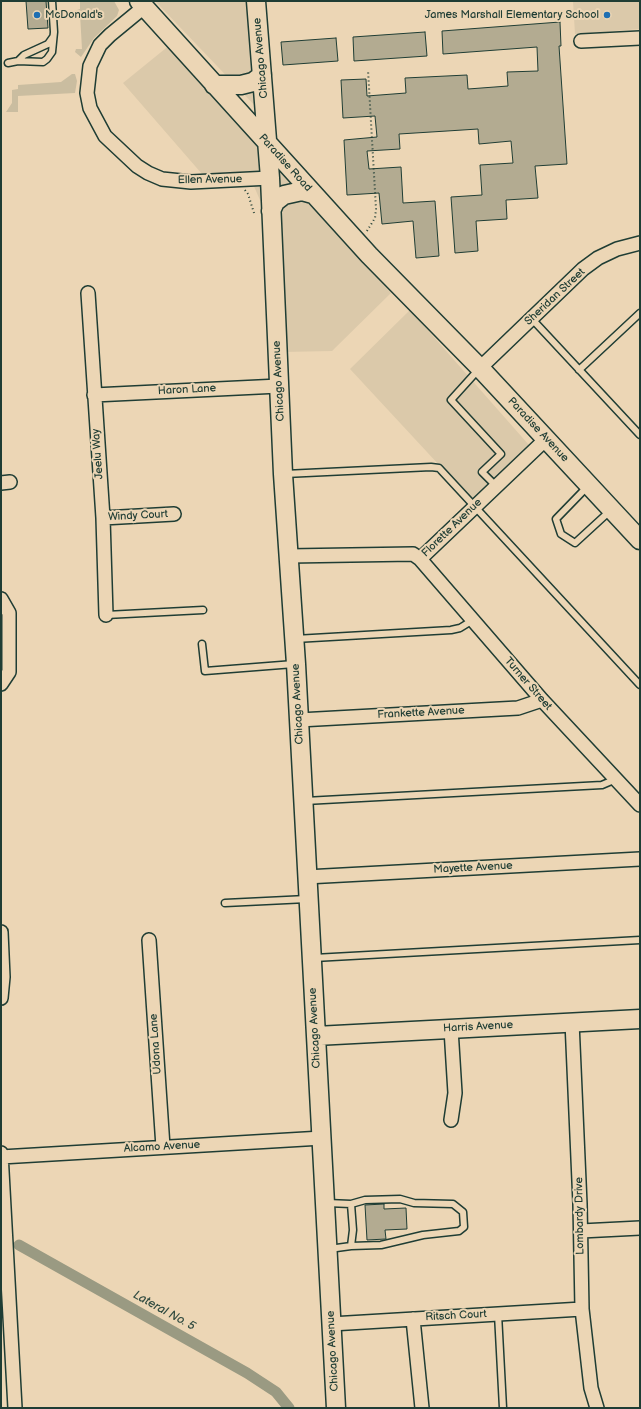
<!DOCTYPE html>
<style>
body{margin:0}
#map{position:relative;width:641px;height:1409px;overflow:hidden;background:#ecd6b5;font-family:"Balsamiq Sans",sans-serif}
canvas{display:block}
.frame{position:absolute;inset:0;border:2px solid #1f3d34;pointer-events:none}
</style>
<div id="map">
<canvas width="641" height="1409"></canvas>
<div class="frame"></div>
</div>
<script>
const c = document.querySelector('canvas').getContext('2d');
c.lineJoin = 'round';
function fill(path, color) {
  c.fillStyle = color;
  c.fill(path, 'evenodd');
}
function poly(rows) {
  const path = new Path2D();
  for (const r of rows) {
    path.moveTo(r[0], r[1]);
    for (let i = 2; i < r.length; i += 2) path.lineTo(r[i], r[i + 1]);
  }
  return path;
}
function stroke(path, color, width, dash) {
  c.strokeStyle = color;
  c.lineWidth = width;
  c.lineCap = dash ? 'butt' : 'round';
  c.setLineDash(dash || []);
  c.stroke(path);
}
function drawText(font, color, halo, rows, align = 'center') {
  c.font = font + ' "Balsamiq Sans",sans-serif';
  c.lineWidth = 4;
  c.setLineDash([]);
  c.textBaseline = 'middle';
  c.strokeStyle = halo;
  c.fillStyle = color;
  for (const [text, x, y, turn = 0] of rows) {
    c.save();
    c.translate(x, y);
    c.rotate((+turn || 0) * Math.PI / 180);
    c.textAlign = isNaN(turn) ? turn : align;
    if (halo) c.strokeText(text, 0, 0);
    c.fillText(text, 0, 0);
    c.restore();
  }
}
fill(poly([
 [155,1,252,1,259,110],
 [573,1,640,1,640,29,575,34],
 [171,44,391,293,332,351,283,352,279,244,253,184,202,174,123,83],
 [410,310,536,453,478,507,350,369]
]), '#dbc9aa');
fill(poly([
 [80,1,114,1,119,10,117,16,94,38,81,57,75,52,76,49,82,49,80,14,74,14,71,12,80,9],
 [72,74,75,74,77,81,75,93,18,96,18,112,6,112,12,103,12,90,18,89,18,85,61,82]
]), '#cabda0');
stroke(poly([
 [19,1245,247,1373,276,1392,289,1408]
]), '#9a9a82', 11);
const building = poly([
 [26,1,46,1,48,28,28,29,26,1],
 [560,22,561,46,559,46,567,164,535,166,538,198,506,200,507,219,476,221,478,251,455,253,451,197,482,195,480,165,513,163,511,141,479,144,478,129,447,131,399,134,400,149,367,151,369,169,401,167,403,203,435,201,439,256,416,258,413,221,382,224,379,193,347,195,344,140,377,137,375,116,343,118,341,80,366,79,367,96,406,93,405,78,467,75,468,89,508,86,507,72,538,71,537,47,443,54,442,31,560,22],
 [425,32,427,56,354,61,353,37,425,32],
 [336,38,338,61,283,65,281,42,336,38],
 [384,1204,384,1209,406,1208,407,1229,385,1230,386,1239,367,1240,365,1205,384,1204]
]);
fill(building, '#b3ab91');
stroke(building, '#1f3d34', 1);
const lane = poly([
 [18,61,24,55,48,44,53,37],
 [8,63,18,61,43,62,47,59,52,52,54,32,52,1],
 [532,319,640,435],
 [479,369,451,400,501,454,482,472,496,486],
 [579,370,640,313],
 [285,474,431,467,439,468,640,685],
 [588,486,556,519,561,534,575,543,611,510],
 [106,615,203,610],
 [295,639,451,630,460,628,473,620],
 [202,644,205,671,294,664],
 [305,801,602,785,616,779],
 [225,903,307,899],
 [314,958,640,940],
 [327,1203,351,1204,365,1200,400,1199,414,1203,453,1204,463,1212,464,1227,459,1231,423,1235,381,1245,351,1246,329,1249],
 [351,1204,353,1230,351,1246],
 [498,1314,503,1408]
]);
const street = poly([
 [144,7,110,35,100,45,90,66,87,93,90,108,105,136,137,166,148,173,162,179,191,182,270,178],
 [581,41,640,38],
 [88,293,103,518,106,615],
 [480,368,583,269,598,258,617,249,640,243],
 [94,395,279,386],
 [1,483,10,482],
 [103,518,174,514],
 [289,556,413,554,420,559,542,700,640,805],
 [420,559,546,439],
 [1,599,9,613,9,672,1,684],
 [299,720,518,708,542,700],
 [306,877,640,859],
 [1,932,3,977,1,998],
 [149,940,163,1147],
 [572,1022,580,1204,582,1309,591,1388,597,1408],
 [451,1120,455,1093,451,1029],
 [1,1153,15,1408],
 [1,1157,322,1138],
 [581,1231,640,1228],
 [413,1319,422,1408],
 [331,1324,582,1309]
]);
const secondary = poly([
 [139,1,369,255,480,368,640,540],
 [256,1,270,178,283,474,296,664,336,1408],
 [214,85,241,85,253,82,262,75],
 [271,211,275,202,284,195,302,191,313,194],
 [316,1036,640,1019]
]);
stroke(lane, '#1f3d34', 9);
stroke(street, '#1f3d34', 16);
stroke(secondary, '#1f3d34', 21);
stroke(poly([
 [245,190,248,194,254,213],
 [367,231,375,218,376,209,368,70]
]), '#1f3d34', 2, [1, 3]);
stroke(lane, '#ecd6b5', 6);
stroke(street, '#ecd6b5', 13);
stroke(secondary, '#ecd6b5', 18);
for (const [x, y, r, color] of [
 [37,15,4,"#1f6fb2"],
 [607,15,4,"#1f6fb2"]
]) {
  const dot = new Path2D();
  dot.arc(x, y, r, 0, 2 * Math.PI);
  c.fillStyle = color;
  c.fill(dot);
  stroke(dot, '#ecd6b5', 1.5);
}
drawText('11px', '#1f3d34', '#ecd6b5', [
 ["McDonald's",45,15],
 ["James Marshall Elementary School",599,15,"right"]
], 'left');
drawText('11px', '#1f3d34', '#ecd6b5', [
 ["Chicago Avenue",261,58,-95],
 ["Paradise Road",285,163,48],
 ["Ellen Avenue",210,180,-1],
 ["Sheridan Street",555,297,-43],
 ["Chicago Avenue",279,381,-93],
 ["Haron Lane",187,390,-3],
 ["Paradise Avenue",538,430,47],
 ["Jeelu Way",98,454,-94],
 ["Windy Court",138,516,-3],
 ["Florette Avenue",452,528,-44],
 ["Turner Street",528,684,49],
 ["Chicago Avenue",298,704,-93],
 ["Frankette Avenue",421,713,-3],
 ["Mayette Avenue",473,868,-3],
 ["Harris Avenue",478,1027,-3],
 ["Chicago Avenue",315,1028,-93],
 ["Udona Lane",156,1044,-94],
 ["Alcamo Avenue",162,1147,-3],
 ["Lombardy Drive",580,1216,-91],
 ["Ritsch Court",456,1316,-3],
 ["Chicago Avenue",333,1351,-93]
]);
drawText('italic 12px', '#314b40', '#ecd6b5', [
 ["Lateral No. 5",164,1311,29]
]);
</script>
